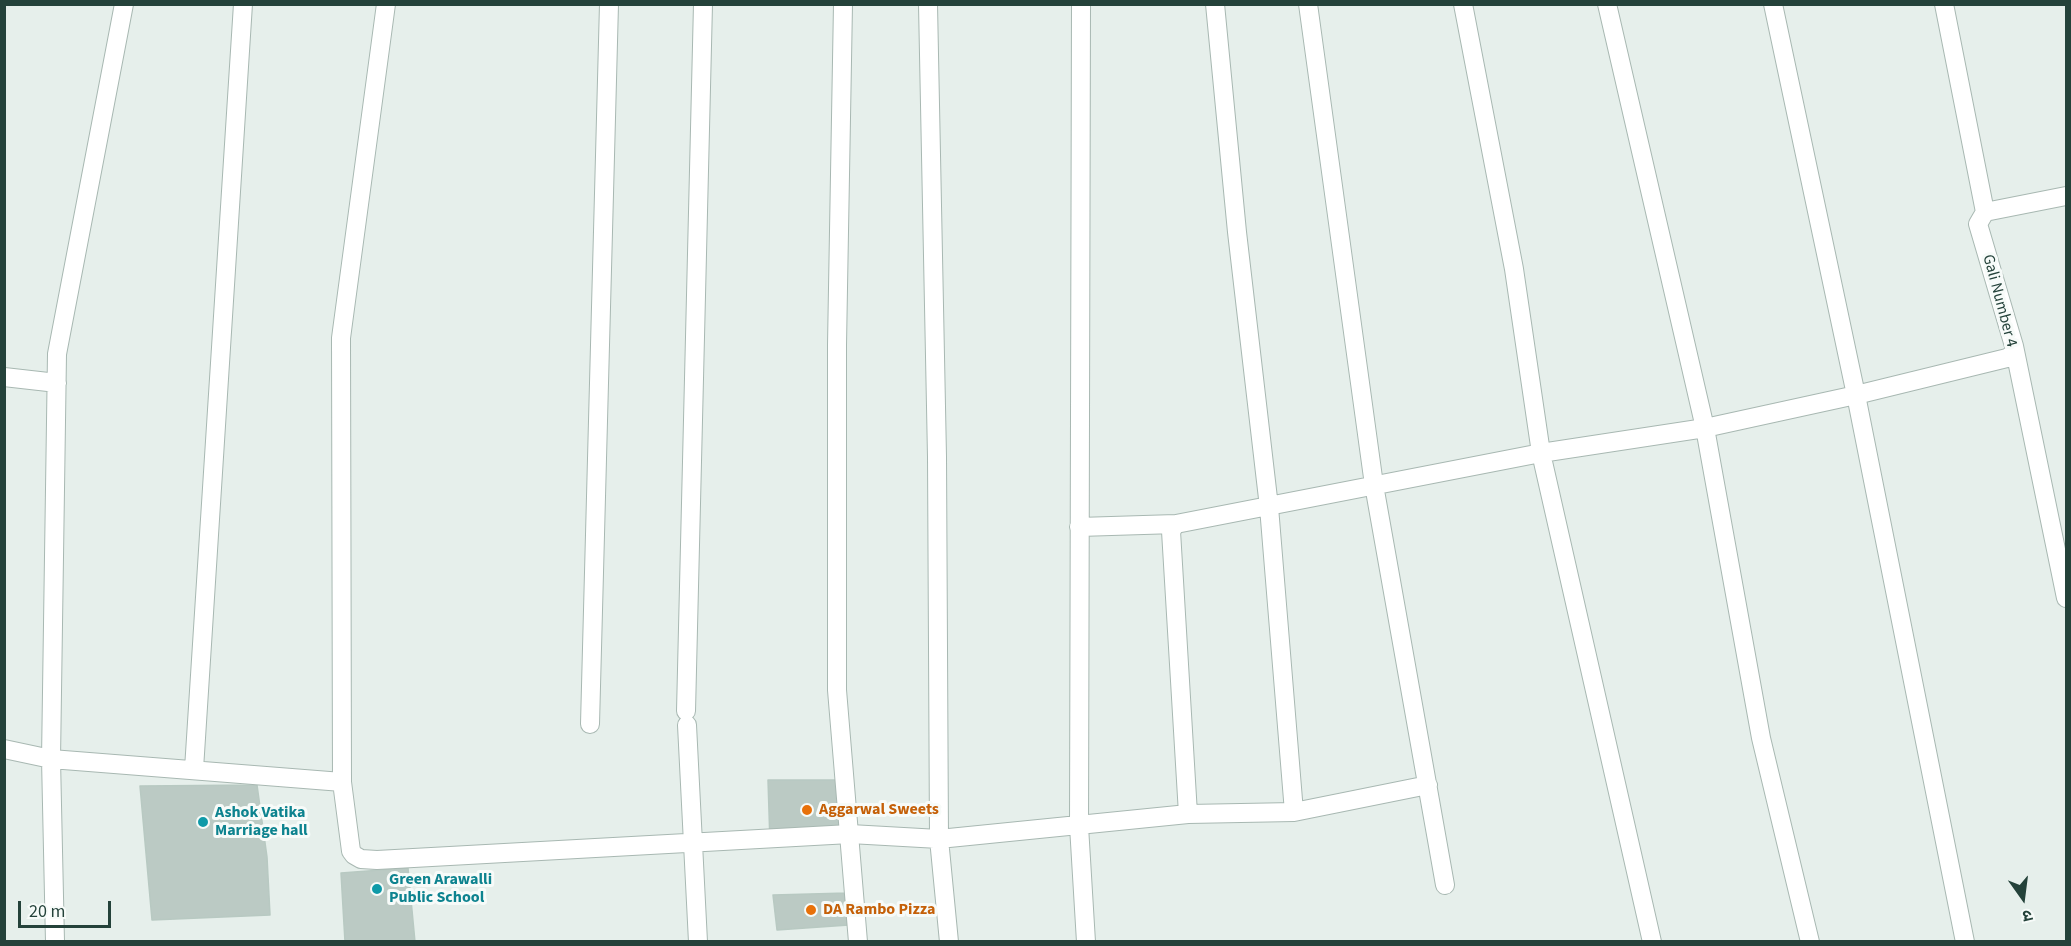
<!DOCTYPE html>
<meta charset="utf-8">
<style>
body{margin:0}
#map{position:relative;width:2071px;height:946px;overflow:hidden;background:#e6efeb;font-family:"Source Sans 3","Noto Sans Devanagari",sans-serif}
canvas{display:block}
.frame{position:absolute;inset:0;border:6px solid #24423a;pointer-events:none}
.north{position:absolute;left:1993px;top:868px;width:60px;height:60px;-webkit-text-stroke:4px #f7fbf9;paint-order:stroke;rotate:166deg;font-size:16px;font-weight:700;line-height:24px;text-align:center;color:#24423a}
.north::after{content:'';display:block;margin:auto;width:21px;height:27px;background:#24423a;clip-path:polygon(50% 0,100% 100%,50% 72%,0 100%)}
.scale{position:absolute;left:18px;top:901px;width:93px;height:27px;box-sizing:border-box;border:3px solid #24423a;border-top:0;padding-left:8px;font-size:18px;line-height:21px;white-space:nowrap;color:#24423a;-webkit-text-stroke:4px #f7fbf9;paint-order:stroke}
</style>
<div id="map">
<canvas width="2071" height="946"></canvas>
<div class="frame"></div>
<div class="north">उ</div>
<div class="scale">20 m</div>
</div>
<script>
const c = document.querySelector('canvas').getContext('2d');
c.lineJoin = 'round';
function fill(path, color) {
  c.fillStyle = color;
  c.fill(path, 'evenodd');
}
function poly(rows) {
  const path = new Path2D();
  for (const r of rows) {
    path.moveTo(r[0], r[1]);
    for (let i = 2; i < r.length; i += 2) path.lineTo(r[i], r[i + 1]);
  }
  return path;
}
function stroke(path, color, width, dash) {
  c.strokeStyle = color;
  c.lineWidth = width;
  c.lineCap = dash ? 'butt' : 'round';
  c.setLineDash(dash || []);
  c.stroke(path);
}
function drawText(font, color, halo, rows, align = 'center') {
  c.font = font + ' "Source Sans 3",sans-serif';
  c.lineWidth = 6;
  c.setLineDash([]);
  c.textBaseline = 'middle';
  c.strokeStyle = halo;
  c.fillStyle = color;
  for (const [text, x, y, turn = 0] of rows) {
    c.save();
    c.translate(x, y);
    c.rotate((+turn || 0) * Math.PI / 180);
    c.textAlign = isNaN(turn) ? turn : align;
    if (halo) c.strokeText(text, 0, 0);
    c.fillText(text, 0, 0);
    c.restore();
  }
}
const building = poly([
 [768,780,841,780,846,840,770,843,768,780],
 [257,785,267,857,270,915,152,920,140,786,257,785],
 [408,868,415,942,345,942,341,873,408,868],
 [847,893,849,925,777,930,773,895,847,893]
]);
fill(building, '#bbcac4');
stroke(building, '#b8c9c2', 1.5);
const minor = poly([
 [386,4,341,338,342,782,351,851,354,855,361,859,377,860,850,834,939,839,1188,814,1294,812],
 [928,4,937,457,939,839,949,942],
 [1081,4,1079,826,1086,942],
 [1215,4,1237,232,1269,507,1294,812,1428,785],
 [1308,4,1374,485,1445,885],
 [1463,4,1514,269,1541,453,1652,942],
 [1607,4,1705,428,1761,738,1810,942],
 [1773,4,1856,395,1965,942],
 [1944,4,1985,212],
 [1985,212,1978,224,2014,346,2066,598],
 [1985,212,2066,196],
 [4,377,57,383],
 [1079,527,1176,524],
 [686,711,703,4],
 [590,724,609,4],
 [687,725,698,942],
 [4,749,51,759,342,782],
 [194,769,243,4],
 [1188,814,1171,531,1176,524,1541,453,1705,428,1856,395,2007,358,2013,354],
 [55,942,51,759,57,354,124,4]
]);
const tertiary = poly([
 [843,4,837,345,837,690,858,942]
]);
stroke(minor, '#a8b8b2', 20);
stroke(tertiary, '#a8b8b2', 20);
stroke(minor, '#fff', 18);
stroke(tertiary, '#fff', 18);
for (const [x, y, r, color] of [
 [807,810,6,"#e8710a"],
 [203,822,6,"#0f9aa8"],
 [377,889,6,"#0f9aa8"],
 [811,910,6,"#e8710a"]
]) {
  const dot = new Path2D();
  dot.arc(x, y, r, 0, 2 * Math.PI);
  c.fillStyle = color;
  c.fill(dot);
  stroke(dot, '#f7fbf9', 2);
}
drawText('16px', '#24423a', '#f7fbf9', [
 ["Gali Number 4",1999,301,75]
]);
drawText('bold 16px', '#c56008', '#f7fbf9', [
 ["Aggarwal Sweets",819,810],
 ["DA Rambo Pizza",823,910]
], 'left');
drawText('bold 16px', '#0d838f', '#f7fbf9', [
 ["Ashok Vatika",215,813],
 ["Marriage hall",215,831],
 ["Green Arawalli",389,880],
 ["Public School",389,898]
], 'left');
</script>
